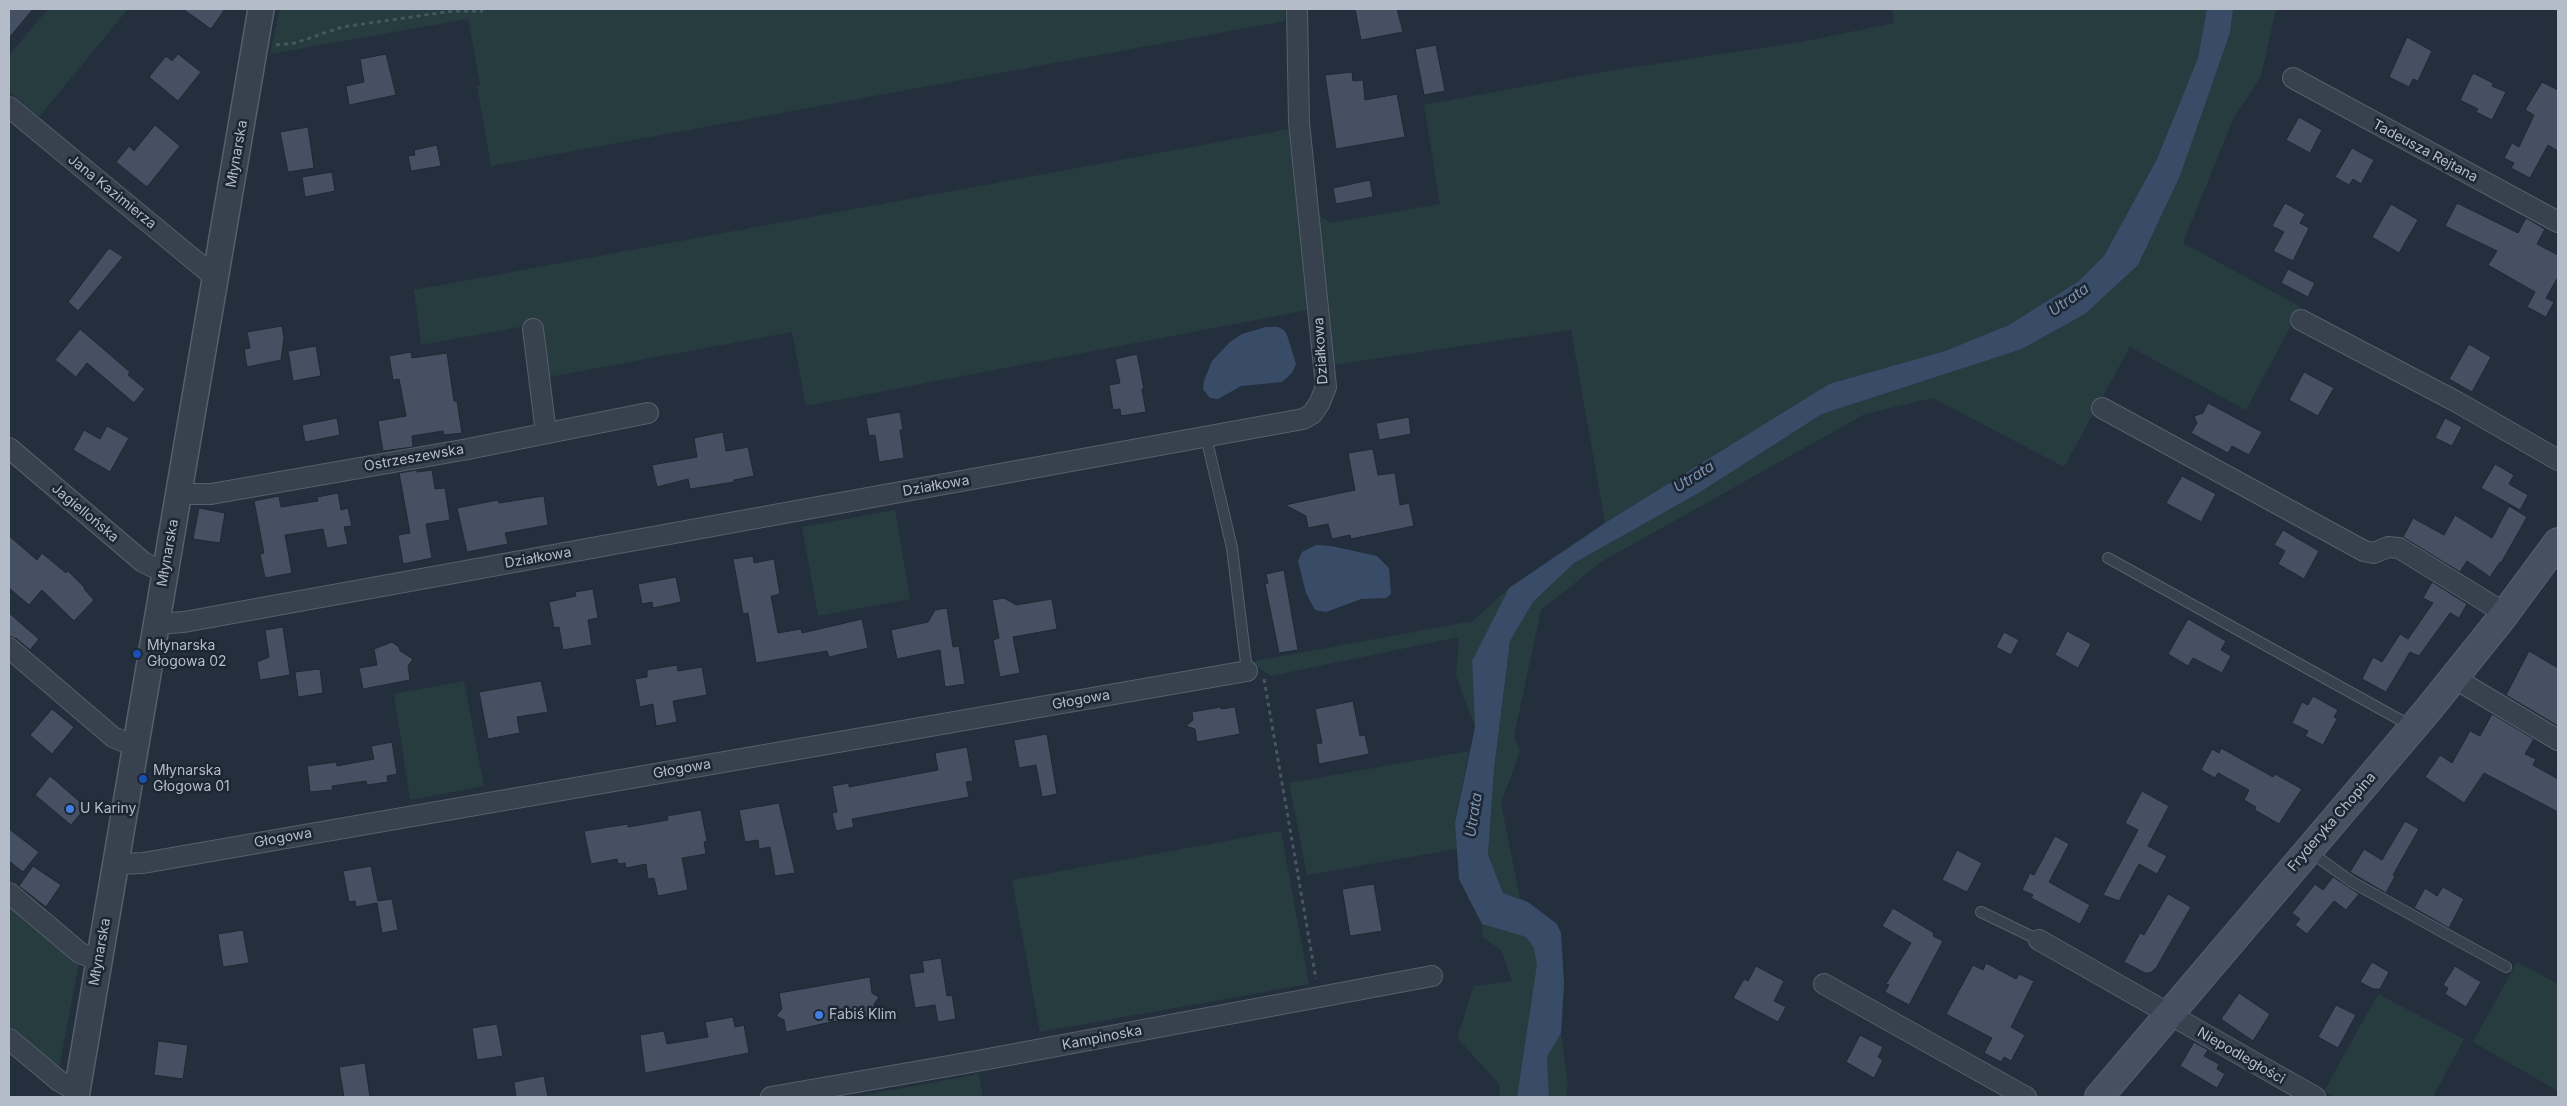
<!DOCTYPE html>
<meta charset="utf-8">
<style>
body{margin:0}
#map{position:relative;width:2567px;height:1106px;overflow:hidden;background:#242f3e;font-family:Inter,sans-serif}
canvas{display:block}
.frame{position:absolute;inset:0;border:10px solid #b4bcc9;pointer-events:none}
</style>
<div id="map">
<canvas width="2567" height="1106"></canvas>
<div class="frame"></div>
</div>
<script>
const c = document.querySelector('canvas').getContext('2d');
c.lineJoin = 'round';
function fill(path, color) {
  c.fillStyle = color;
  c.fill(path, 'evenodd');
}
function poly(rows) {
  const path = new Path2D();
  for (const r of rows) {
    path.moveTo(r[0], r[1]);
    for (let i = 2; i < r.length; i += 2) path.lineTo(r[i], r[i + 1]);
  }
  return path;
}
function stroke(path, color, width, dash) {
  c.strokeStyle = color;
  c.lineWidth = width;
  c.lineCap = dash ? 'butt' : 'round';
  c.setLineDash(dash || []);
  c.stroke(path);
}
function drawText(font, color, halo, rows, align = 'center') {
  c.font = font + ' Inter,sans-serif';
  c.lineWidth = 5;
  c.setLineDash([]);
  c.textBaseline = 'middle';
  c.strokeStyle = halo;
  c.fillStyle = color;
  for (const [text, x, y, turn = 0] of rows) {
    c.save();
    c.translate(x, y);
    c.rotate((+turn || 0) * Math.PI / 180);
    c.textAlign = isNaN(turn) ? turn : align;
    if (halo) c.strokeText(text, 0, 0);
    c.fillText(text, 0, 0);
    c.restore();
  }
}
fill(poly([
 [48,9,128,9,39,117,9,92,9,55],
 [280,9,1285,9,1285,21,491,166,477,86,480,85,468,19,270,54],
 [1892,9,2207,9,2198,58,2157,159,2104,256,2079,281,2009,325,1945,351,1829,384,1605,523,1571,330,1332,365,1318,215,1331,223,1440,204,1424,105,1608,71,1801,42,1894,23],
 [2233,9,2276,9,2261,77,2233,119,2183,243,2301,307,2246,410,2130,347,2064,467,1933,398,1865,414,1601,562,1541,610,1514,736,1520,751,1501,803,1520,899,1503,893,1488,855,1494,769,1510,641,1533,602,1574,563,1697,494,1822,414,2022,349,2085,314,2138,265,2180,176,2230,33],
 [1289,129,1308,310,806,406,792,332,549,377,542,323,421,345,414,290],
 [895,510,910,599,818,616,802,527],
 [1509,588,1472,661,1475,727,1456,676,1459,637,1271,676,1250,662,1473,621],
 [464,681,484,786,410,800,394,694],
 [1469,751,1455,823,1457,849,1307,875,1289,783],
 [1281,831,1309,984,1040,1032,1012,880],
 [9,906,79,962,59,1070,9,1027],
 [1482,924,1526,937,1534,948,1538,965,1517,1097,1499,1097,1500,1085,1457,1038,1474,986,1512,981,1502,951,1483,937],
 [2517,962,2558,984,2558,1091,2473,1042],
 [2378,994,2464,1039,2433,1097,2335,1097,2324,1091],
 [1561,1033,1568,1086,1566,1097,1549,1097,1547,1057],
 [979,1074,983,1097,854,1097]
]), '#263c3f');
fill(poly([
 [2207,9,2233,9,2230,33,2180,176,2138,265,2085,314,2022,349,1822,414,1697,494,1574,563,1533,602,1510,641,1494,769,1488,855,1503,893,1528,902,1557,924,1561,933,1564,984,1561,1033,1547,1057,1549,1097,1517,1097,1537,965,1534,948,1526,937,1482,924,1459,879,1455,823,1475,727,1472,661,1509,588,1605,523,1829,384,1945,351,2009,325,2079,281,2104,256,2157,159,2198,58],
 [1266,327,1278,327,1284,330,1287,335,1296,364,1292,373,1282,382,1241,386,1218,399,1210,398,1203,389,1204,381,1212,361,1230,342,1242,334],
 [1316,545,1331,546,1377,556,1389,568,1391,594,1386,598,1361,599,1326,612,1315,610,1306,593,1298,561,1302,552]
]), '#394c67');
const building = poly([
 [9,9,33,9,9,38,9,9],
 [183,9,225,9,211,29,183,9],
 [1355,9,1397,9,1403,32,1361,40,1355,9],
 [2407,37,2432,51,2418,81,2413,79,2409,87,2389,77,2407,37],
 [1436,45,1445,91,1424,95,1415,49,1436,45],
 [178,54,201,72,178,101,149,77,166,56,172,61,178,54],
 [386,54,396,95,349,105,346,86,364,82,360,59,386,54],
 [1352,72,1353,81,1363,80,1365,100,1397,94,1405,137,1336,149,1325,75,1352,72],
 [2473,73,2493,83,2492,86,2506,92,2492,120,2476,112,2478,109,2460,100,2473,73],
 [2542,82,2558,90,2558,151,2548,145,2530,178,2511,168,2514,163,2504,158,2512,143,2519,147,2534,115,2525,110,2542,82],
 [2299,117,2322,130,2310,153,2286,140,2299,117],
 [155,125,180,146,147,187,116,162,129,146,134,151,155,125],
 [308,127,314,168,288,172,280,132,308,127],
 [437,145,441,166,411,171,408,156,415,155,414,150,437,145],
 [2352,148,2374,160,2361,184,2353,179,2349,185,2335,177,2352,148],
 [332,172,335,191,305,197,302,177,332,172],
 [1370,180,1373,197,1336,204,1333,188,1370,180],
 [2285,203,2305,214,2300,223,2309,228,2293,261,2273,251,2284,232,2272,226,2285,203],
 [2457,203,2518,233,2526,218,2545,229,2537,244,2558,255,2558,277,2546,298,2554,302,2546,317,2527,307,2535,292,2488,265,2497,251,2445,226,2457,203],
 [2391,204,2418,220,2399,253,2372,237,2391,204],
 [109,248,123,257,78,311,68,302,109,248],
 [2288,269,2315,283,2308,297,2281,283,2288,269],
 [282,326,284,338,281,360,247,367,244,349,250,348,247,332,282,326],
 [80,329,130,372,128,375,145,389,134,403,87,363,76,377,55,360,80,329],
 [2469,344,2491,357,2472,392,2449,379,2469,344],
 [316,346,321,376,293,381,288,351,316,346],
 [411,352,412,358,447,353,454,401,457,401,462,433,444,435,443,431,412,436,413,447,383,451,378,421,406,416,399,379,393,380,389,356,411,352],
 [1137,354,1144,389,1142,389,1146,412,1121,416,1120,409,1113,410,1109,385,1120,383,1115,359,1137,354],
 [2304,372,2334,388,2318,416,2289,400,2304,372],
 [2208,403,2262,432,2249,455,2232,446,2228,453,2191,433,2197,423,2194,416,2203,413,2208,403],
 [900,412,903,430,900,430,904,458,879,462,875,435,869,436,866,418,900,412],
 [1409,417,1411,434,1379,440,1376,423,1409,417],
 [337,418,340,435,305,442,302,425,337,418],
 [2445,418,2462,427,2452,446,2435,438,2445,418],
 [107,426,129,438,110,472,73,450,84,430,100,439,107,426],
 [723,432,726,451,748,447,754,476,734,480,734,482,690,489,688,479,657,487,652,465,697,457,694,438,723,432],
 [1373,449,1378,475,1395,473,1400,505,1409,503,1414,526,1351,539,1350,535,1332,539,1328,524,1308,528,1306,516,1285,505,1355,490,1348,453,1373,449],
 [2495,464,2514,475,2509,484,2528,495,2520,510,2481,488,2495,464],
 [417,470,417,472,432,470,435,489,445,488,450,520,426,524,432,558,403,564,398,535,410,533,399,473,417,470],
 [2182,476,2216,494,2201,522,2166,503,2182,476],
 [338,493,341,510,348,508,352,526,344,527,348,544,327,548,323,529,285,535,292,573,265,578,260,554,264,553,254,501,279,496,281,507,318,501,317,497,338,493],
 [544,496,548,525,505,533,508,544,467,552,457,508,498,500,499,503,544,496],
 [2509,506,2527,517,2501,563,2500,562,2490,577,2467,561,2460,572,2403,537,2413,518,2444,535,2455,515,2492,538,2509,506],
 [199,508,225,513,220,543,193,539,199,508],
 [2283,530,2319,551,2304,579,2278,564,2285,551,2274,545,2283,530],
 [9,536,37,560,42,553,66,573,68,571,85,588,84,589,94,600,74,621,42,590,29,605,9,588,9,536],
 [753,556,754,563,774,559,780,594,771,596,778,633,801,629,802,633,862,619,868,648,829,657,827,651,756,663,748,613,743,614,733,559,753,556],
 [1284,570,1298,650,1279,653,1265,584,1268,583,1266,574,1284,570],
 [676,577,681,602,653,608,652,602,642,604,638,584,676,577],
 [2432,582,2467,604,2459,618,2450,613,2419,656,2410,652,2386,692,2362,679,2373,657,2382,662,2400,634,2408,639,2433,603,2423,598,2432,582],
 [593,589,598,618,588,620,592,645,563,650,559,627,554,628,549,602,576,596,575,592,593,589],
 [1004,598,1016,605,1052,599,1057,629,1013,637,1020,673,1000,677,993,640,999,638,992,600,1004,598],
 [947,608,953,647,959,646,965,684,945,687,940,650,897,659,891,630,928,622,935,610,947,608],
 [9,613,39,639,30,650,17,639,9,636,9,613],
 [2188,619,2226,641,2221,650,2231,656,2222,673,2193,658,2188,666,2168,654,2188,619],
 [283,627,290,675,260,680,257,662,269,657,265,630,283,627],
 [2067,631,2091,644,2078,668,2055,655,2067,631],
 [2004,632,2019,640,2011,655,1996,647,2004,632],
 [392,642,399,647,400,651,413,659,408,666,410,680,363,689,359,668,377,665,374,649,392,642],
 [2529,651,2558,668,2558,726,2506,695,2529,651],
 [677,665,678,671,702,667,707,695,673,701,677,722,656,726,653,704,640,707,635,679,647,677,647,670,677,665],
 [320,669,323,693,298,697,295,672,320,669],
 [541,681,548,712,517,717,520,733,488,739,479,692,541,681],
 [2313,696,2338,710,2334,717,2337,719,2323,745,2305,736,2308,731,2292,723,2302,702,2308,705,2313,696],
 [1353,701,1360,736,1365,735,1369,754,1319,764,1316,744,1322,743,1315,709,1353,701],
 [1221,707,1221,709,1235,707,1240,734,1197,742,1195,729,1186,726,1193,720,1192,712,1221,707],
 [52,709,74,727,52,754,30,735,52,709],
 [2492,714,2534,739,2525,754,2536,759,2533,765,2558,779,2558,812,2484,773,2464,803,2425,777,2440,755,2452,763,2470,731,2480,736,2492,714],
 [1047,734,1057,794,1042,797,1036,765,1019,768,1014,740,1047,734],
 [392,742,397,774,387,776,388,782,367,785,366,781,332,786,333,790,310,792,307,766,336,762,337,766,374,759,371,746,392,742],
 [967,747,973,781,966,782,969,797,852,819,854,827,836,831,832,813,837,812,832,786,849,783,849,787,938,770,935,753,967,747],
 [2221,748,2273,777,2275,774,2302,789,2279,824,2255,810,2256,807,2244,800,2249,790,2218,773,2215,778,2201,770,2212,749,2219,753,2221,748],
 [50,776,86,807,71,825,35,795,50,776],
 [2142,791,2169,806,2148,846,2167,856,2157,874,2139,864,2119,901,2103,895,2138,830,2125,823,2142,791],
 [779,803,795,873,775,876,770,847,759,849,758,840,745,842,739,810,779,803],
 [701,810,707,841,704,842,706,854,682,858,688,890,658,896,654,878,648,879,646,864,626,868,625,863,618,864,617,859,591,864,584,831,628,824,628,827,668,820,667,816,701,810],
 [2405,821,2419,829,2393,875,2395,876,2386,893,2350,872,2364,849,2382,860,2405,821],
 [9,829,39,852,23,872,9,861,9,829],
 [2055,836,2069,844,2049,882,2090,905,2080,924,2031,898,2033,895,2022,890,2030,873,2034,875,2055,836],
 [1957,850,1982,863,1967,892,1942,880,1957,850],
 [33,866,61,885,46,907,19,886,33,866],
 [371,866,378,901,392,899,398,930,382,933,377,903,356,907,355,901,349,902,343,871,371,866],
 [2333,877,2359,894,2346,910,2334,901,2307,934,2295,925,2300,919,2292,913,2315,884,2323,890,2333,877],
 [1374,884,1382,931,1350,936,1342,889,1374,884],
 [2443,887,2464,899,2449,928,2414,908,2425,888,2437,896,2443,887],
 [2168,894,2191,907,2156,968,2150,973,2145,973,2124,962,2140,933,2144,935,2168,894],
 [1893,908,1934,933,1933,936,1943,941,1909,1005,1885,992,1889,985,1886,984,1911,943,1882,926,1893,908],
 [243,930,249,963,223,967,218,934,243,930],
 [941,958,947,996,952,995,956,1019,938,1022,935,1005,915,1008,909,974,924,972,922,961,941,958],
 [2372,962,2389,972,2380,989,2373,989,2360,982,2372,962],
 [1986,963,2016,979,2019,974,2034,981,2011,1027,2025,1035,2011,1061,2004,1057,2001,1062,1984,1053,1992,1038,1946,1014,1973,965,1983,970,1986,963],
 [1756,966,1784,981,1774,1001,1786,1007,1778,1022,1733,998,1744,979,1748,981,1756,966],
 [2455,966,2481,982,2466,1007,2445,994,2448,988,2443,985,2455,966],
 [870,977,872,993,879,997,874,1004,876,1016,831,1022,786,1032,784,1020,776,1016,782,1009,779,993,870,977],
 [2239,993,2270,1014,2253,1041,2221,1019,2239,993],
 [2336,1005,2356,1015,2338,1048,2318,1037,2336,1005],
 [733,1017,735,1027,744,1025,749,1053,645,1073,640,1035,664,1031,667,1044,708,1037,705,1022,733,1017],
 [497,1024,503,1056,477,1060,472,1028,497,1024],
 [1860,1035,1883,1047,1878,1057,1883,1060,1874,1078,1846,1062,1860,1035],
 [158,1041,188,1045,183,1079,154,1075,158,1041],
 [2194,1042,2208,1050,2204,1056,2219,1064,2217,1069,2225,1074,2217,1088,2180,1066,2194,1042],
 [365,1063,370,1097,344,1097,339,1067,365,1063],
 [544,1076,548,1097,516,1097,514,1082,544,1076]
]);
fill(building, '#455162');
stroke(building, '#1f2835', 1);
const service = poly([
 [1206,437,1232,548,1247,671],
 [2108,558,2413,727],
 [2309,851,2352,882,2506,967],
 [1981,912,2039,940]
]);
const minor = poly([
 [2293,78,2558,222],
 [9,107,216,278],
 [2301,320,2457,402,2558,460],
 [533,329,546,433],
 [2102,408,2364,551,2374,553,2388,547,2399,548,2506,614],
 [9,448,143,562,153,567,165,569],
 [178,494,211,494,468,449,648,413],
 [155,624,184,622,1303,419,1312,414,1319,404,1326,387,1299,122,1297,9],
 [9,648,113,737,134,746],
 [2454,678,2558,740],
 [116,864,143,863,1247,671],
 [9,893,80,953,99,960],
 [2039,940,2315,1097],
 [1824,984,2026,1097],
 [9,1039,59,1081,77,1091],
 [771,1097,977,1061,1432,976]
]);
const tertiary = poly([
 [76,1097,261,9]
]);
const secondary = poly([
 [2099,1097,2428,710,2501,619,2558,542]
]);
stroke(service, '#565f6c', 12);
stroke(minor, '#565f6c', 22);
stroke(tertiary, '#565f6c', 28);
stroke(secondary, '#565f6c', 30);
stroke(poly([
 [276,45,295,43,342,27,453,11,483,11],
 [1264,679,1316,979]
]), '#44595c', 3, [4, 4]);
stroke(service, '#38414e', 10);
stroke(minor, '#38414e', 20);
stroke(tertiary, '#38414e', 25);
stroke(secondary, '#465061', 28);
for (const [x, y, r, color] of [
 [137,654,5,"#1a4fb4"],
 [143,779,5,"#1a4fb4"],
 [70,809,5,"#3f7fe0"],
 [819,1015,5,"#3f7fe0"]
]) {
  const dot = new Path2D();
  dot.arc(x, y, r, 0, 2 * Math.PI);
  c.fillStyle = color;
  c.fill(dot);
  stroke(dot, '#1d2633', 2);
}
drawText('14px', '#b4bcc9', '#1d2633', [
 ["Tadeusza Rejtana",2425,151,28],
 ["Młynarska",237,154,-80],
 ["Jana Kazimierza",112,192,39],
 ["Działkowa",1321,351,-94],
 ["Ostrzeszewska",414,458,-10],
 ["Działkowa",936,486,-10],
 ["Jagiellońska",85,513,40],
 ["Młynarska",168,553,-80],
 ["Działkowa",538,558,-10],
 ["Głogowa",1081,700,-10],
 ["Głogowa",682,769,-10],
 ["Fryderyka Chopina",2332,822,-49],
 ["Głogowa",283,838,-10],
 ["Młynarska",100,952,-80],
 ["Kampinoska",1102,1038,-11],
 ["Niepodległości",2241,1056,30]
]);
drawText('14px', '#b4bcc9', '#1d2633', [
 ["Młynarska",147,646],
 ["Głogowa 02",147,662],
 ["Młynarska",153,771],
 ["Głogowa 01",153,787],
 ["U Kariny",80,809],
 ["Fabiś Klim",829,1015]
], 'left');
drawText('italic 15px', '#7c92b1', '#1d2633', [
 ["Utrata",2069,300,-35],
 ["Utrata",1694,477,-32],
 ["Utrata",1474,815,-81]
]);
</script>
